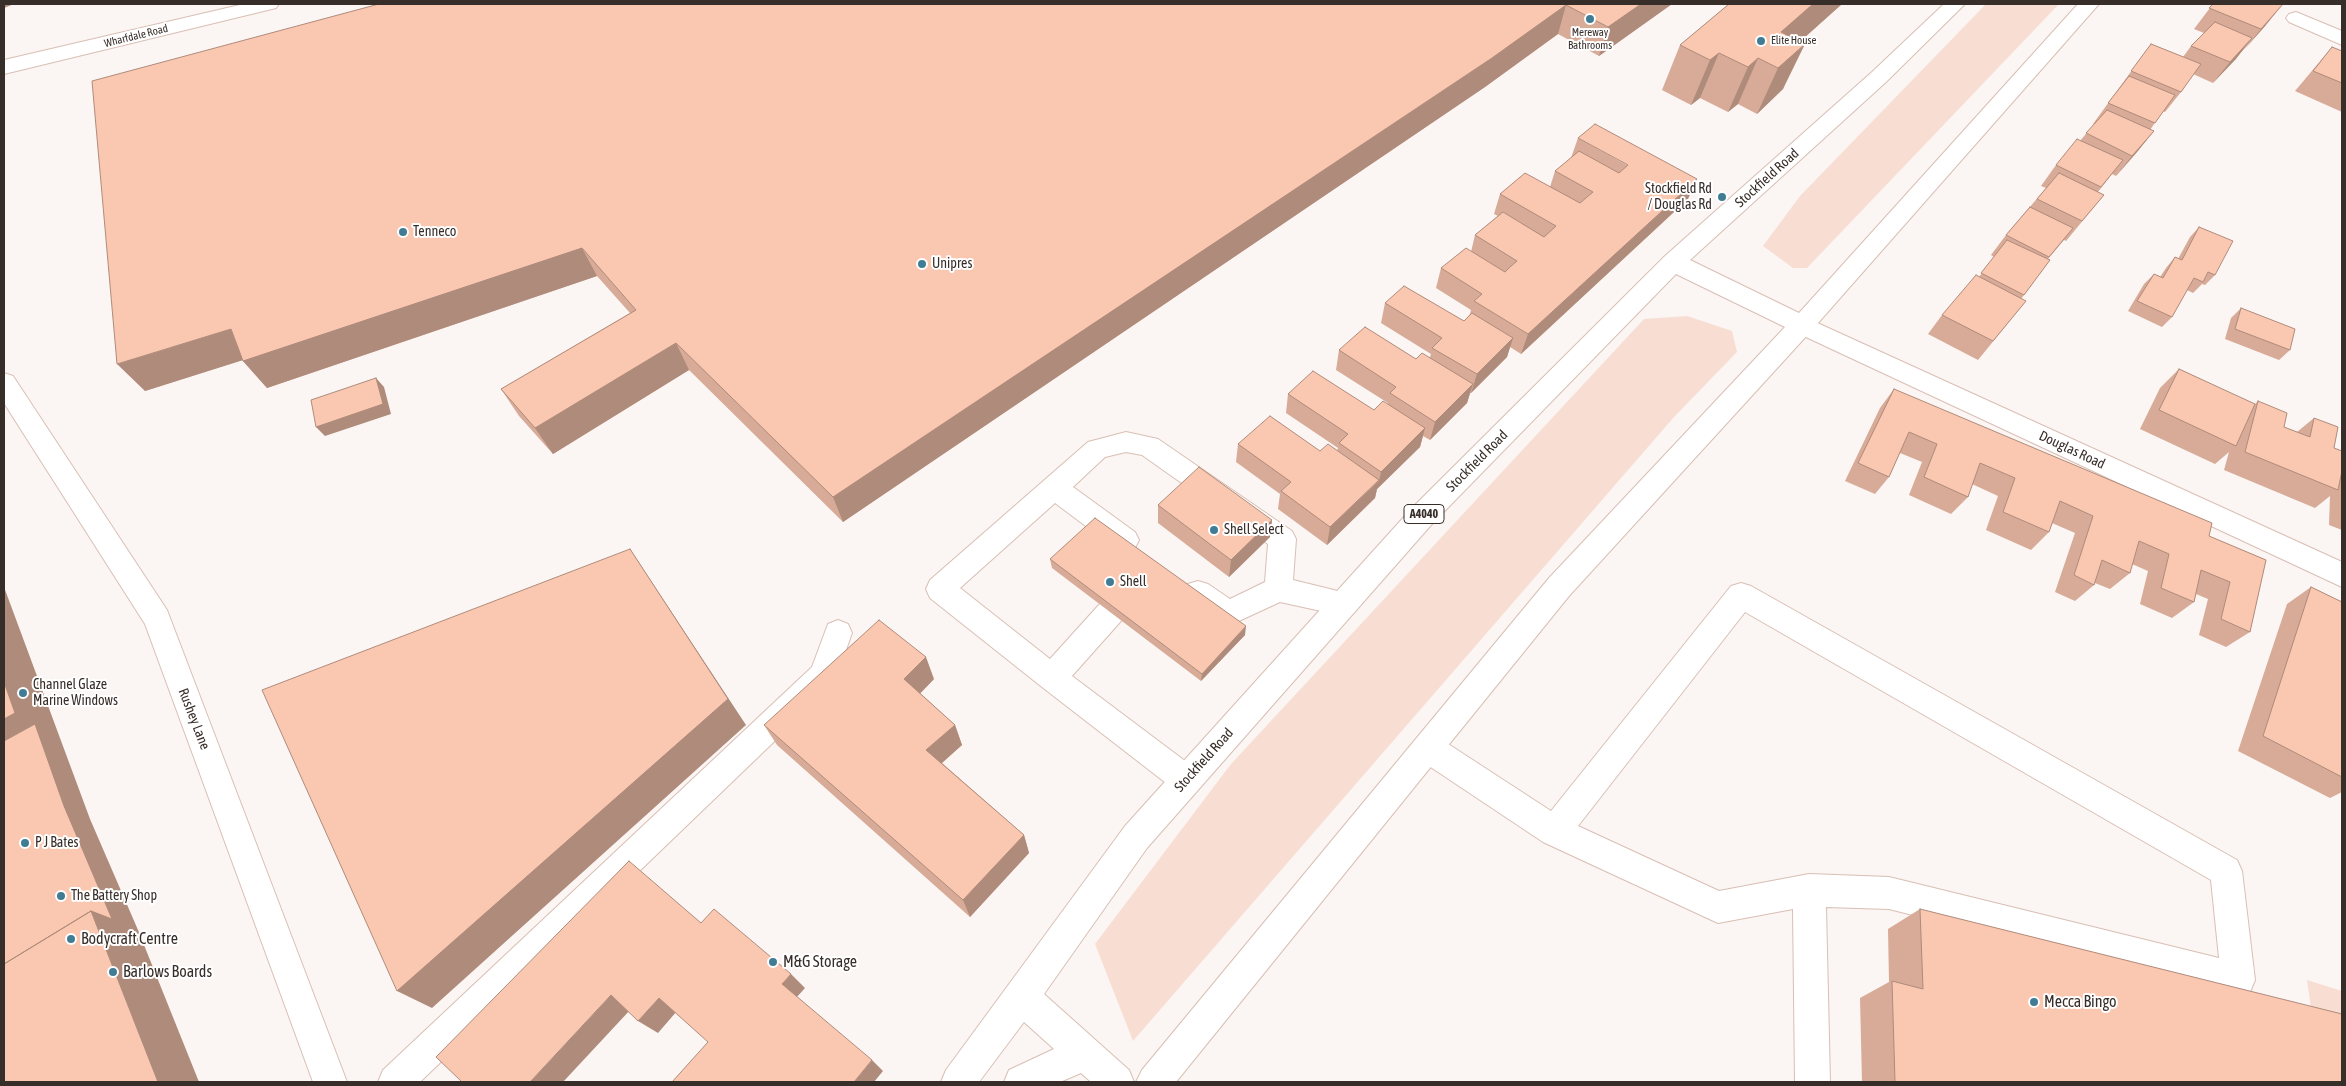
<!DOCTYPE html>
<style>
body{margin:0}
#map{position:relative;width:2346px;height:1086px;overflow:hidden;background:#fbf5f3;font-family:"Asap Condensed",sans-serif}
canvas{display:block}
.frame{position:absolute;inset:0;border:5px solid #372d29;pointer-events:none}
</style>
<div id="map">
<canvas width="2346" height="1086"></canvas>
<div class="frame"></div>
</div>
<script>
const c = document.querySelector('canvas').getContext('2d');
c.lineJoin = 'round';
function fill(path, color) {
  c.fillStyle = color;
  c.fill(path, 'evenodd');
}
function poly(rows) {
  const path = new Path2D();
  for (const r of rows) {
    path.moveTo(r[0], r[1]);
    for (let i = 2; i < r.length; i += 2) path.lineTo(r[i], r[i + 1]);
  }
  return path;
}
function stroke(path, color, width, dash) {
  c.strokeStyle = color;
  c.lineWidth = width;
  c.lineCap = dash ? 'butt' : 'round';
  c.setLineDash(dash || []);
  c.stroke(path);
}
function drawText(font, color, halo, rows, align = 'center') {
  c.font = font + ' "Asap Condensed",sans-serif';
  c.lineWidth = 4;
  c.setLineDash([]);
  c.textBaseline = 'middle';
  c.strokeStyle = halo;
  c.fillStyle = color;
  for (const [text, x, y, turn = 0] of rows) {
    c.save();
    c.translate(x, y);
    c.rotate((+turn || 0) * Math.PI / 180);
    c.textAlign = isNaN(turn) ? turn : align;
    if (halo) c.strokeText(text, 0, 0);
    c.fillText(text, 0, 0);
    c.restore();
  }
}
fill(poly([
 [1986,4,2059,4,1807,268,1793,268,1763,246,1800,196],
 [1687,316,1732,331,1737,352,1674,417,1133,1041,1095,944,1231,764,1644,319],
 [2307,980,2342,991,2342,1044,2315,1036]
]), '#f8ded2');
const minor = poly([
 [2296,12,2342,31,2342,45,2289,22,2286,18,2289,14,2296,12],
 [1802,316,2342,562,2342,587,1793,331,1790,325,1793,319,1802,316],
 [4,373,13,376,167,610,347,1082,313,1082,145,624,4,403,4,373],
 [1126,432,1158,439,1292,531,1296,539,1293,580,1354,595,1358,604,1354,613,1344,616,1280,602,1228,626,1218,623,1188,602,1184,593,1188,584,1198,581,1208,584,1230,599,1265,582,1268,544,1142,455,1126,452,1105,457,1073,487,1135,532,1139,540,1135,548,1125,551,1115,548,1055,503,960,588,1050,659,1125,576,1135,573,1145,576,1149,585,1145,594,1072,676,1197,770,1201,780,1197,790,1186,795,1175,790,1042,687,930,598,926,589,930,580,1088,442,1126,432],
 [1741,583,1751,586,2237,860,2242,871,2255,980,2250,992,2238,997,1889,909,1826,907,1830,1082,1795,1082,1793,909,1718,923,1543,842,1417,758,1413,748,1417,738,1428,734,1439,738,1551,811,1731,586,1741,583],
 [1745,612,2211,880,2219,958,1889,877,1809,874,1719,891,1578,826,1745,612],
 [838,620,848,624,852,633,834,684,420,1082,378,1082,383,1070,812,667,828,624,838,620]
]);
const major = poly([
 [244,4,279,4,276,8,4,74,4,60,244,4],
 [1944,4,1965,4,1886,82,1690,260,1799,313,2078,4,2099,4,1811,331,1569,596,1176,1082,1136,1082,1142,1070,1549,578,1785,327,1676,274,1432,524,1147,848,1044,994,1129,1070,1134,1082,1091,1082,1081,1073,1060,1082,1004,1082,1009,1070,1054,1049,1024,1022,979,1082,941,1082,946,1070,1125,826,1412,508,1665,256,1872,72,1944,4]
]);
stroke(minor, '#d9bfb4', 2);
stroke(major, '#d9bfb4', 2);
fill(minor, '#fff');
fill(major, '#fff');
fill(poly([
 [379,4,1672,4,1599,56,1558,34,1485,87,843,522,689,370,553,454,519,416,501,389,630,313,597,276,267,388,242,360,145,391],
 [1729,4,1842,4,1800,41,1783,89,1757,114,1738,104,1728,112,1700,98,1691,105,1662,90,1680,45],
 [2213,4,2266,25,2213,83,2193,74,2181,92,2165,112,2163,111,2150,130,2154,131,2137,152,2116,176,2112,174,2098,192,2104,195,2066,241,2064,240,2048,259,2050,260,2021,299,2026,301,1978,360,1928,334,1942,315,1979,277,1994,257,1991,255,2006,235,2046,188,2041,186,2056,165,2080,141,2094,124,2093,124,2151,44,2183,57,2191,46,2204,33,2194,29],
 [2332,47,2342,51,2342,112,2295,91],
 [1578,138,1688,199,1521,354,1510,347,1507,357,1471,393,1470,393,1467,403,1430,440,1423,436,1420,447,1377,489,1375,498,1327,545,1278,509,1280,494,1236,462,1238,444,1320,451,1337,451,1338,448,1286,413,1288,394,1374,410,1387,404,1388,403,1336,370,1339,350,1416,359,1430,357,1431,354,1381,323,1385,303,1464,321,1470,314,1471,310,1436,288,1441,268,1471,252,1475,235,1498,216,1494,214,1500,194,1550,187,1555,171,1571,158],
 [2199,227,2215,275,2205,285,2202,284,2193,293,2187,290,2172,317,2162,327,2128,311,2144,284,2154,274,2160,277,2166,268,2175,257,2178,259,2190,237],
 [2241,308,2290,350,2279,360,2225,339,2231,318],
 [2179,369,2254,405,2258,401,2284,427,2297,432,2314,418,2334,448,2342,451,2342,530,2329,525,2330,496,2315,508,2224,470,2229,452,2215,464,2140,429,2160,388],
 [1894,389,2209,536,2266,560,2250,632,2226,647,2199,635,2208,599,2196,594,2194,602,2172,618,2140,604,2148,571,2132,564,2130,573,2110,589,2095,583,2094,585,2075,601,2055,592,2075,533,2052,523,2049,532,2031,550,1986,530,1998,496,1972,484,1968,497,1951,514,1909,495,1922,462,1900,453,1889,477,1875,494,1845,481,1880,408],
 [1158,505,1272,520,1270,537,1229,577,1158,523],
 [1050,559,1245,635,1201,681,1052,568],
 [2311,587,2342,602,2342,792,2330,798,2238,751,2287,604],
 [934,679,920,693,955,725,962,745,942,763,1024,835,1029,853,970,917,777,745,764,725],
 [1920,909,2342,1082,1862,1082,1860,998,1889,982,1888,929]
]), '#d7ab97');
fill(poly([
 [4,4,14,4,4,8],
 [1641,4,1672,4,1599,56,1608,27],
 [1813,4,1842,4,1773,66,1781,32],
 [2283,4,2266,25,2244,50,2261,29],
 [1566,5,1558,34,1485,87,843,522,833,497],
 [2252,38,2236,59,2213,83,2230,62],
 [1805,44,1783,89,1757,114,1778,68],
 [1719,53,1700,98,1691,105,1710,60],
 [1758,58,1738,104,1728,112,1748,67],
 [2154,131,2137,152,2116,176,2132,156],
 [1697,179,1688,199,1521,354,1528,334],
 [582,248,597,276,267,388,243,361],
 [231,329,256,356,145,391,117,364],
 [1513,338,1507,357,1471,393,1477,374],
 [676,343,689,370,553,454,535,428],
 [376,378,384,387,391,414,325,436,316,427],
 [1473,384,1467,403,1430,440,1435,422],
 [1425,428,1420,447,1377,489,1375,498,1327,545,1330,527,1379,481,1381,472],
 [1272,520,1270,537,1229,577,1231,560],
 [630,549,746,725,432,1008,397,991],
 [4,587,90,819,138,930,199,1082,158,1082,4,770],
 [1246,626,1245,635,1201,681,1202,674],
 [926,657,934,679,913,701,904,679],
 [955,725,962,745,934,770,926,750],
 [1024,835,1029,853,970,917,963,900],
 [791,974,805,988,796,998,782,984],
 [611,995,631,1009,563,1082,530,1082],
 [659,998,677,1011,658,1033,638,1021],
 [872,1060,883,1071,874,1082,854,1082]
]), '#af8b7b');
const building = poly([
 [379,4,1641,4,1608,27,1566,5,1492,58,833,497,676,343,535,428,501,389,636,310,582,248,243,361,231,329,117,364,92,81,379,4],
 [1729,4,1813,4,1781,32,1805,44,1778,68,1758,58,1748,67,1719,53,1710,60,1680,45,1729,4],
 [2213,4,2283,4,2261,29,2209,8,2213,4],
 [2215,22,2252,38,2230,62,2191,46,2215,22],
 [2151,44,2201,64,2181,92,2131,71,2151,44],
 [2332,47,2342,51,2342,83,2313,71,2332,47],
 [2129,76,2175,95,2155,123,2108,103,2129,76],
 [2107,110,2154,131,2132,156,2086,133,2107,110],
 [1595,124,1697,179,1528,334,1474,301,1482,294,1441,268,1466,248,1505,272,1510,267,1517,261,1475,235,1503,212,1544,237,1556,226,1500,194,1525,173,1580,203,1593,192,1555,171,1579,151,1619,173,1628,165,1578,138,1595,124],
 [2077,139,2123,160,2101,187,2056,165,2077,139],
 [2059,173,2104,195,2082,221,2037,199,2059,173],
 [2030,207,2073,228,2049,257,2006,235,2030,207],
 [2199,227,2233,241,2215,275,2208,272,2203,282,2194,278,2172,317,2137,301,2154,274,2163,278,2175,257,2182,260,2199,227],
 [2007,240,2050,260,2024,295,1981,273,2007,240],
 [1976,275,2026,301,1993,341,1942,315,1976,275],
 [1404,286,1464,321,1472,313,1513,338,1477,374,1432,348,1442,338,1385,303,1404,286],
 [2241,308,2295,329,2290,350,2235,329,2241,308],
 [1365,327,1416,359,1422,353,1473,384,1435,422,1390,393,1396,387,1339,350,1365,327],
 [2179,369,2255,404,2236,446,2159,410,2179,369],
 [1313,371,1374,410,1383,401,1425,428,1381,472,1339,443,1348,434,1288,394,1313,371],
 [376,378,383,404,316,427,311,400,376,378],
 [1894,389,2212,523,2209,536,2266,560,2250,632,2221,619,2230,582,2201,570,2194,602,2161,588,2169,554,2139,541,2130,573,2102,560,2094,585,2074,575,2093,516,2060,501,2049,532,2003,512,2015,478,1980,463,1968,497,1924,477,1937,444,1909,432,1889,477,1858,463,1894,389],
 [2258,401,2287,413,2284,427,2310,437,2314,418,2338,427,2334,448,2342,451,2342,471,2338,490,2245,452,2258,401],
 [1270,416,1320,451,1328,444,1379,480,1330,527,1281,491,1291,482,1238,444,1270,416],
 [1199,467,1272,520,1231,560,1158,505,1199,467],
 [1095,518,1246,626,1202,674,1050,559,1095,518],
 [630,549,728,699,397,991,262,690,630,549],
 [2311,587,2342,602,2342,777,2263,736,2311,587],
 [879,620,926,657,904,679,955,725,926,750,1024,835,963,900,764,725,879,620],
 [4,682,15,713,4,719,4,682],
 [35,724,64,806,112,919,91,911,4,964,4,741,35,724],
 [629,861,701,923,714,909,791,974,782,984,872,1060,854,1082,672,1082,708,1042,659,998,638,1021,611,995,530,1082,462,1082,436,1057,629,861],
 [1920,909,2342,1014,2342,1082,1895,1082,1892,981,1923,989,1920,909],
 [91,911,158,1082,4,1082,4,964,91,911]
]);
fill(building, '#fac7b0');
stroke(building, '#af8b7b', 1);
for (const [x, y, r, color] of [
 [1590,19,5,"#407c94"],
 [1761,41,5,"#407c94"],
 [1722,197,5,"#407c94"],
 [403,232,5,"#407c94"],
 [922,264,5,"#407c94"],
 [1214,530,5,"#407c94"],
 [1110,582,5,"#407c94"],
 [23,693,5,"#407c94"],
 [25,843,5,"#407c94"],
 [61,896,5,"#407c94"],
 [71,939,5,"#407c94"],
 [773,962,5,"#407c94"],
 [113,972,5,"#407c94"],
 [2034,1002,5,"#407c94"]
]) {
  const dot = new Path2D();
  dot.arc(x, y, r, 0, 2 * Math.PI);
  c.fillStyle = color;
  c.fill(dot);
  stroke(dot, '#fff', 2);
}
drawText('11px', '#372d29', '#fff', [
 ["Mereway",1590,33],
 ["Bathrooms",1590,46],
 ["Elite House",1771,41,"left"]
]);
drawText('11px', '#372d29', '#fff', [
 ["Wharfdale Road",136,36,-14]
]);
for (const [x, y, w] of [
 [1424,514,40]
]) {
  const box = new Path2D();
  box.roundRect(x - w / 2, y - 9.5, w, 19, 4);
  c.fillStyle = '#fff';
  c.fill(box);
  stroke(box, '#372d29', 1);
}
drawText('bold 12px', '#372d29', null, [
 ["A4040",1424,514]
]);
drawText('14px', '#372d29', '#fff', [
 ["Stockfield Road",1767,178,-42],
 ["Douglas Road",2072,450,25],
 ["Stockfield Road",1477,461,-45],
 ["Rushey Lane",194,719,69],
 ["Stockfield Road",1204,760,-48]
]);
drawText('14px', '#372d29', '#fff', [
 ["Stockfield Rd",1712,189,"right"],
 ["/ Douglas Rd",1712,205,"right"],
 ["Tenneco",413,232],
 ["Unipres",932,264],
 ["Shell Select",1224,530],
 ["Shell",1120,582],
 ["Channel Glaze",33,685],
 ["Marine Windows",33,701],
 ["P J Bates",35,843],
 ["The Battery Shop",71,896]
], 'left');
drawText('16px', '#372d29', '#fff', [
 ["Bodycraft Centre",81,939],
 ["M&G Storage",783,962],
 ["Barlows Boards",123,972],
 ["Mecca Bingo",2044,1002]
], 'left');
</script>
